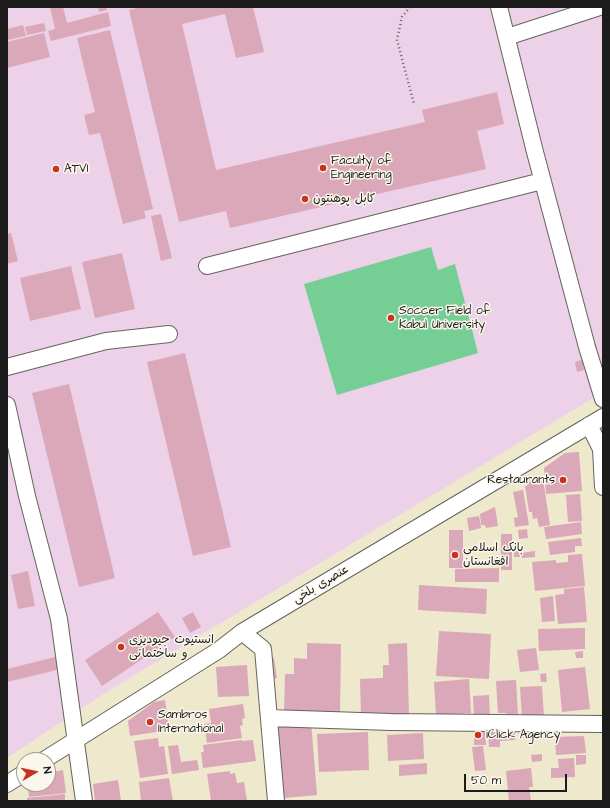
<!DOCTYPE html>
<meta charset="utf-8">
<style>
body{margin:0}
#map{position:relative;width:610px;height:808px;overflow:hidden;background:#eee8cc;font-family:"Architects Daughter",sans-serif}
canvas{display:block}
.frame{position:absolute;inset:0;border:8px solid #1c1c1c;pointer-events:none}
.north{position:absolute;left:16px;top:752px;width:40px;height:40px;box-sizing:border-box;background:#fbf7ec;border:1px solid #a29f99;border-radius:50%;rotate:81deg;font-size:11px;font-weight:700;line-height:16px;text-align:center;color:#1c1c1c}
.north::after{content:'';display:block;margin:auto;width:14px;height:18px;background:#c8321e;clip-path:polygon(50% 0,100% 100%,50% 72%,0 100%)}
.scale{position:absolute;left:464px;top:774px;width:103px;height:18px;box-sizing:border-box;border:2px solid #1c1c1c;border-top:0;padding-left:5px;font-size:12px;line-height:14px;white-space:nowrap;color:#1c1c1c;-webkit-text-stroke:3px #fbf7ec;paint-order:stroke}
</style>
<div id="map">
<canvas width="610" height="808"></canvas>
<div class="frame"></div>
<div class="north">N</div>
<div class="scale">50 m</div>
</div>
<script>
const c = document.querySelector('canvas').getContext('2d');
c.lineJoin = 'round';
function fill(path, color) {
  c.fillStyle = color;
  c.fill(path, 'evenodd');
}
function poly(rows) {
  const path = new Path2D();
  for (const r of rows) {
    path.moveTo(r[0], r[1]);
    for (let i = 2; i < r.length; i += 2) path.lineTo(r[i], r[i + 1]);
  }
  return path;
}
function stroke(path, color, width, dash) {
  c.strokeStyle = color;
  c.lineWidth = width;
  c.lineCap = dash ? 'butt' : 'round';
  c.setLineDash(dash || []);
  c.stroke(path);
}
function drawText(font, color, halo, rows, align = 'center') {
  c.font = font + ' "Architects Daughter","Playpen Sans Arabic",sans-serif';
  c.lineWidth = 3;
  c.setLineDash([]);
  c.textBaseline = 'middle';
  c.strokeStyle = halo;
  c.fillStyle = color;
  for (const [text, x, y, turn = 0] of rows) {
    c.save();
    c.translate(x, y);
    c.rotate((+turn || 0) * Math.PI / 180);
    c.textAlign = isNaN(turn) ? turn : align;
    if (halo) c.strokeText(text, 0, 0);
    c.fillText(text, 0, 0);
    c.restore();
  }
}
fill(poly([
 [7,7,603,7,603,392,105,693,7,758]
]), '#edd1e9');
fill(poly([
 [431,247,438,270,455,264,478,353,337,395,304,284]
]), '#75cf95');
fill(poly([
 [50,7,63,7,67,23,108,12,111,26,51,41,48,31,55,29],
 [98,7,106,7,107,10,99,12],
 [142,7,253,7,264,52,236,58,225,14,182,24,216,170,425,122,422,110,497,92,504,124,477,131,486,169,230,228,226,211,179,222,129,10],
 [44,23,46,31,27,35,25,27],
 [23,25,26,36,7,40,7,29],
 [110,30,153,209,144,211,146,218,123,224,100,133,89,135,84,115,95,112,77,38],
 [44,33,50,57,7,68,7,42],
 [161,214,172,258,161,261,151,216],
 [11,233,18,261,7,264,7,234],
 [122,253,135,309,95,318,82,262],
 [71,266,81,309,30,321,20,278],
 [185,353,231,547,193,556,147,362],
 [582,360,584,370,577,372,575,362],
 [69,384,115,578,79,587,32,393],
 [579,452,582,491,546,494,544,468,565,453],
 [543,479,550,525,539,527,537,518,533,519,532,512,529,512,525,486,527,486,527,482],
 [523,490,529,525,515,527,514,518,518,517,513,492],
 [580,494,582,521,568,522,566,495],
 [495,507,498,526,486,528,485,525,481,525,480,514],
 [479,516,481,528,469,531,467,518],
 [581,522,582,534,546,539,544,527],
 [527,529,528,538,519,539,518,530],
 [449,530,463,530,463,568,449,568],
 [501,534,512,534,512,570,501,570],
 [581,538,582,546,575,546,575,552,550,555,548,542],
 [514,542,520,542,520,557,514,557],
 [535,551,535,557,522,558,521,553],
 [582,554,585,586,535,591,532,562,556,560,556,563,568,562,568,555],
 [499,568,499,582,455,582,455,569],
 [28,571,35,606,18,609,11,575],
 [419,585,487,589,486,614,418,610],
 [584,587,587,622,558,624,555,595,564,594,564,589],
 [553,596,555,621,542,622,540,598],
 [158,612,175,637,102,686,85,660],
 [193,612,201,627,190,633,182,618],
 [585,628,585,649,539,651,538,629],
 [439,631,491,634,489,679,436,676],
 [307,643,341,644,340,715,284,714,285,674,294,674,294,658,307,659],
 [407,643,409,715,361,716,360,679,383,678,383,665,389,665,388,644],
 [536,648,539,670,520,672,517,650],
 [583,651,583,658,576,658,575,652],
 [59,656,61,669,7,682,7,669],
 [274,658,277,678,270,680,267,659],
 [247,665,249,696,218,697,216,667],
 [585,667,590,709,562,712,558,670],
 [546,673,547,682,541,682,540,674],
 [469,679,471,713,436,715,434,682],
 [516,680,518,714,506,715,506,713,498,713,496,681],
 [542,686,544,717,522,719,520,687],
 [489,695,490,716,474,717,473,696],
 [165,700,169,730,130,736,128,721,154,702],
 [243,704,245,718,242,719,243,725,240,726,242,738,207,743,204,724,211,723,209,709],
 [311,722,317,795,284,798,278,725],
 [515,728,515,740,500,741,500,747,489,747,488,729],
 [485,730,486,745,474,745,474,731],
 [368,732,369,770,319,772,317,734],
 [423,733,424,759,388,761,387,735],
 [584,736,586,753,556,755,555,737],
 [158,738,159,747,164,746,168,774,140,778,134,741],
 [242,740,242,741,253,740,256,761,203,768,201,752,204,752,203,745],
 [178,745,181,762,197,760,199,770,172,774,168,746],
 [483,746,486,770,475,771,472,747],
 [542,754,542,761,532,762,531,755],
 [576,755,586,755,586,764,576,765],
 [574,758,575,777,551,778,551,768,559,768,558,759],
 [427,763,427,774,399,776,399,765],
 [531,768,533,787,529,787,531,801,509,801,506,771],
 [63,770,66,793,29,797,28,786,31,784,48,784,48,773],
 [230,771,230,774,235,773,237,783,244,782,247,801,211,801,207,774],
 [169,778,173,801,141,801,139,782],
 [118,780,121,801,95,801,93,784],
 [65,794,65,801,27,801,27,798]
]), '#daa8b8');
const minor = poly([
 [499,7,535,152,587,347,603,399],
 [507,37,600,7],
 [207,266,542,181],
 [7,367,106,341,169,334],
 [7,405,27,496,59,619,84,801],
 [589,425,601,449,603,487],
 [242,632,263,649,276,801],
 [269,718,391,722,603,724],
 [44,760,219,650,242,632,603,417],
 [7,784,24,773]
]);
stroke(minor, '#66635a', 18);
stroke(poly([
 [410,7,402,17,397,40,414,104]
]), '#66635a', 2.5, [1, 3]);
stroke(minor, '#fff', 16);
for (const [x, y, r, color] of [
 [323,168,4,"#c8321e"],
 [56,169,4,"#c8321e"],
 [305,199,4,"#c8321e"],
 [391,318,4,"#c8321e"],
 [563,480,4,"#c8321e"],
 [455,555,4,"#c8321e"],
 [121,647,4,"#c8321e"],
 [150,722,4,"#c8321e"],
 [478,735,4,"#c8321e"]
]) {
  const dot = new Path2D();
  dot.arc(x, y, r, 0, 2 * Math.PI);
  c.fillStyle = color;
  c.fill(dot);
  stroke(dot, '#fbf7ec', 1.5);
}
drawText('12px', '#1c1c1c', '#fbf7ec', [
 ["Faculty of",331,161],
 ["Engineering",331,175],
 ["ATVI",64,169],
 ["کابل پوهنتون",313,199],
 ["Soccer Field of",399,311],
 ["Kabul University",399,325],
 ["Restaurants",555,480,"right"],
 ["بانک اسلامی",463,548],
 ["افغانستان",463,562],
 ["انستیوت جیودیزی",129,640],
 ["و ساختمانی",129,654],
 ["Sambros",158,715],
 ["International",158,729],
 ["iClick Agency",486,735]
], 'left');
drawText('12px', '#1c1c1c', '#fbf7ec', [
 ["عنصری بلخی",321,585,-31]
]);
</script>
